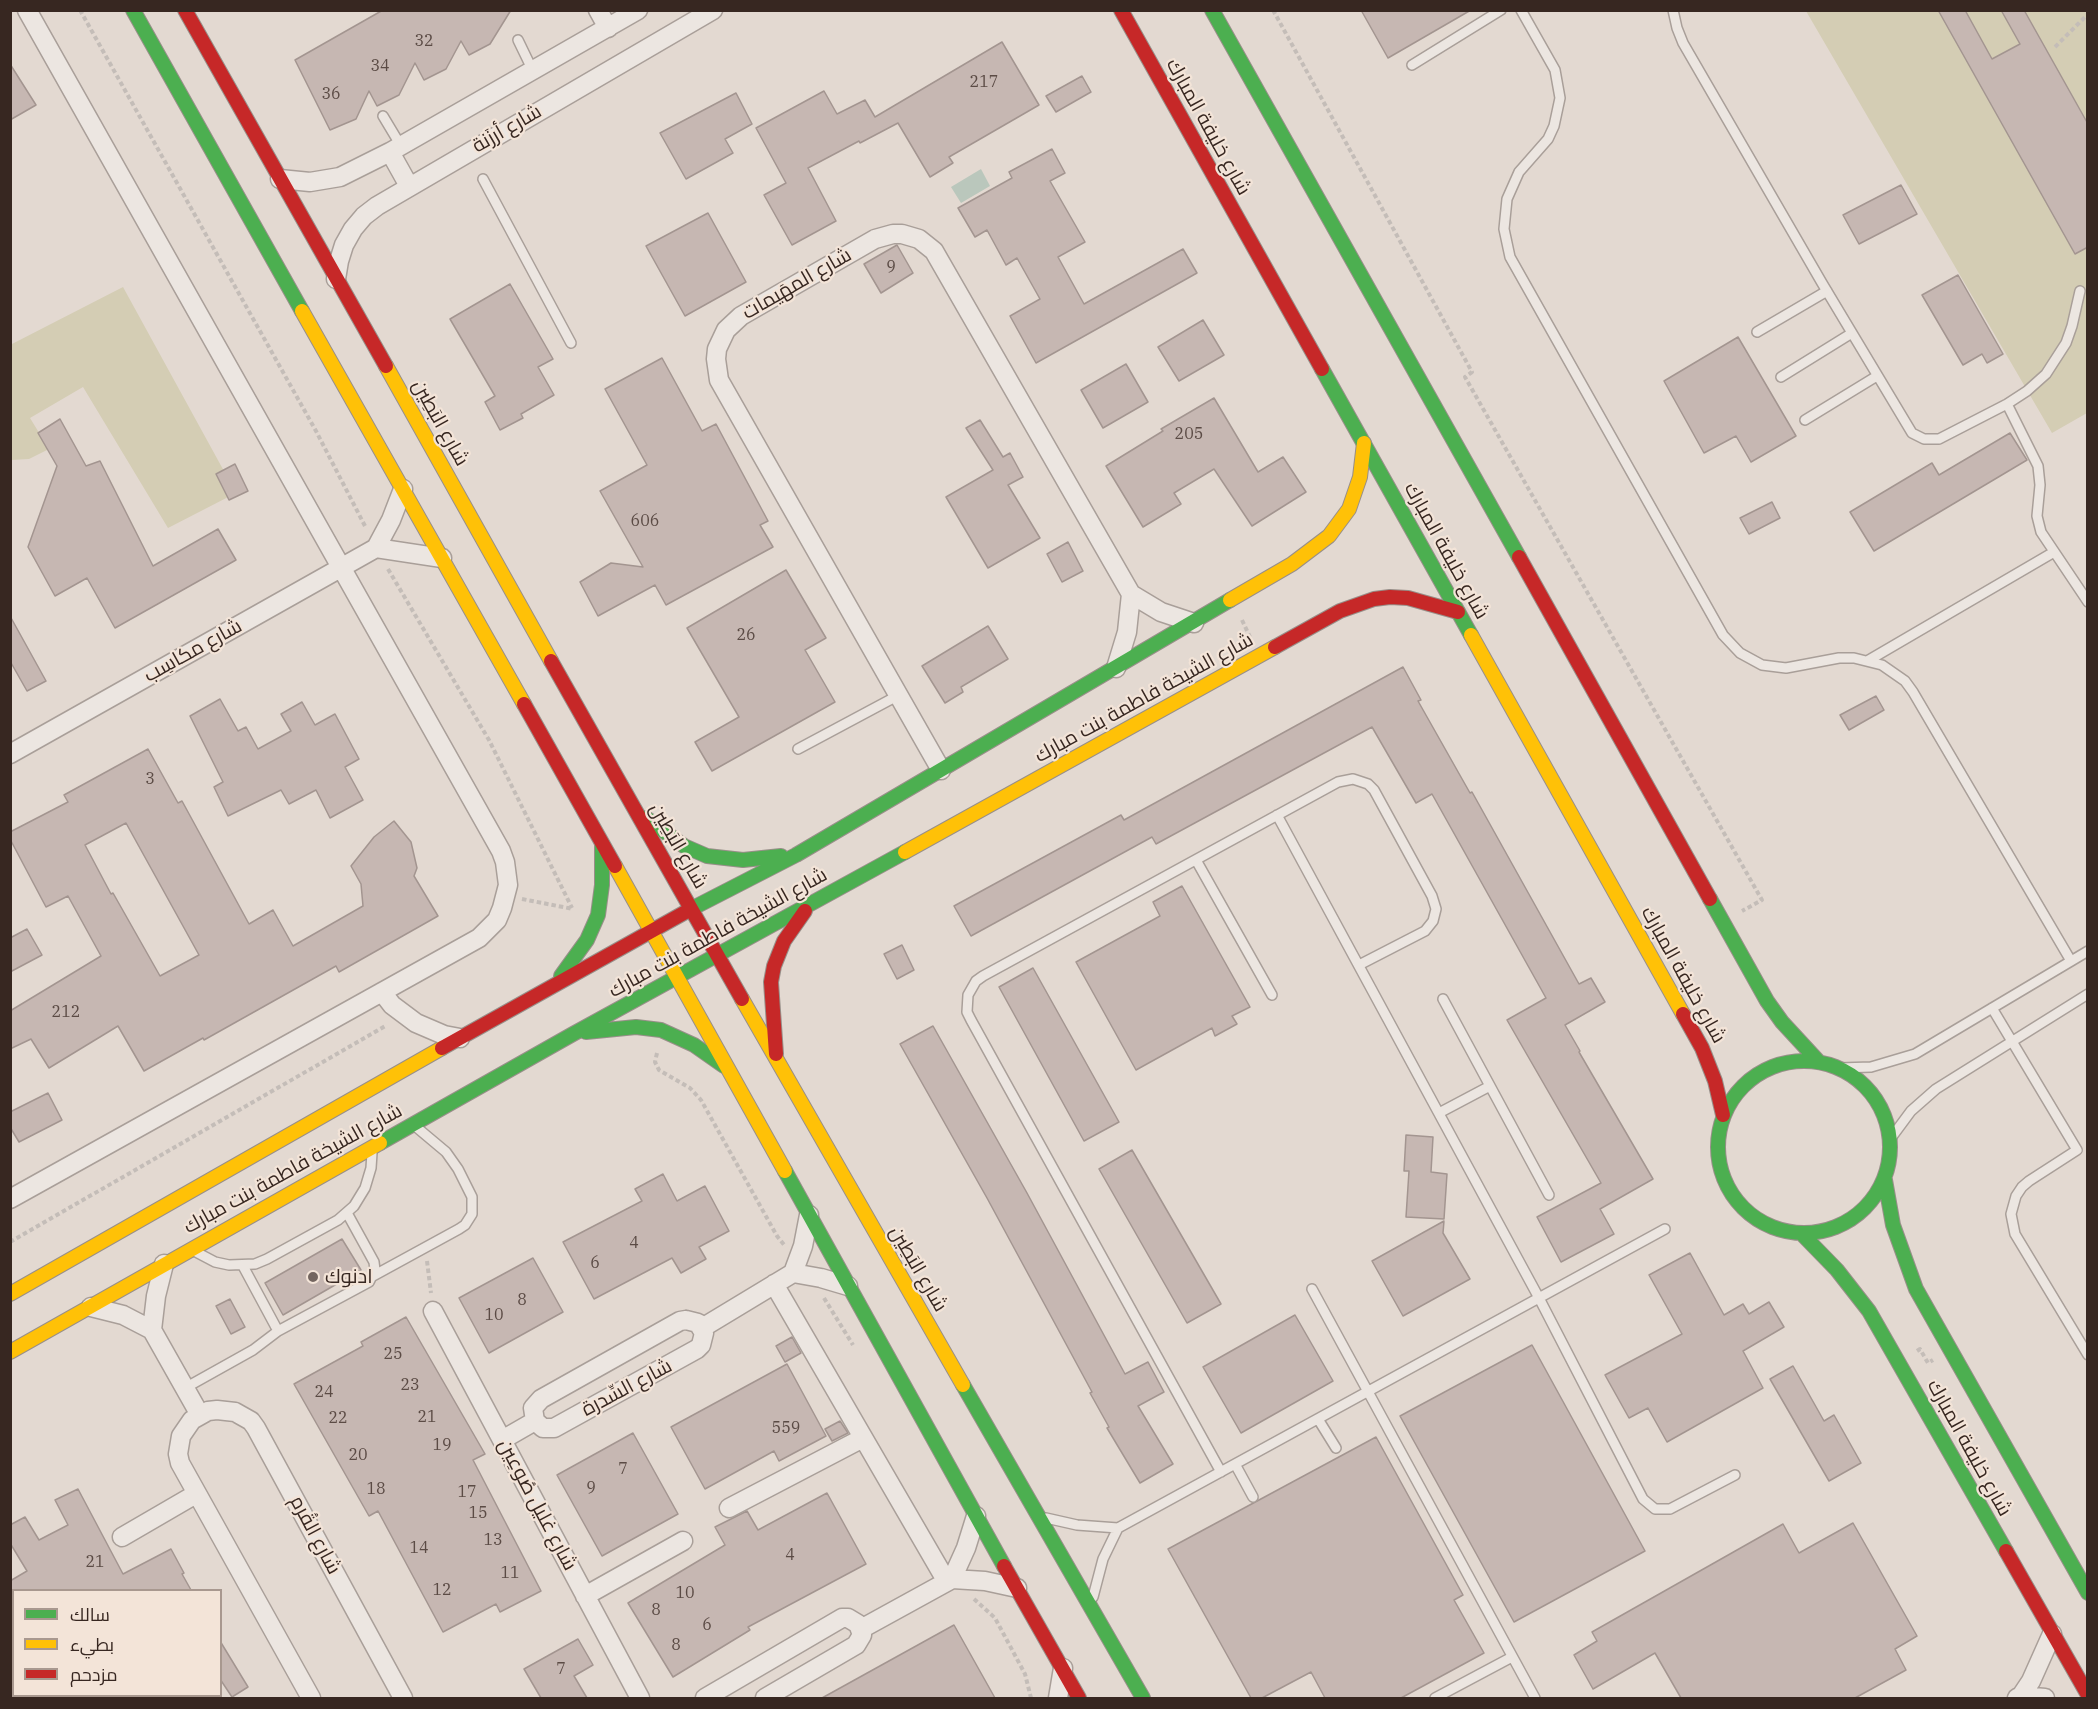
<!DOCTYPE html>
<meta charset="utf-8">
<style>
body{margin:0}
#map{position:relative;width:2098px;height:1709px;overflow:hidden;background:#e3d9d1;font-family:"IBM Plex Serif",Cairo,serif}
canvas{display:block}
.frame{position:absolute;inset:0;border:12px solid #372721;pointer-events:none}
.legend{position:absolute;left:12px;top:1589px;width:210px;height:108px;box-sizing:border-box;background:#f3e4d8;border:2px solid #a8988f;margin:0;padding:8px 10px;list-style:none;font-size:18px;color:#372721}
.legend li{display:flex;align-items:center;gap:12px;height:30px}
.legend b{width:30px;border:2px solid #a8988f}
</style>
<div id="map">
<canvas width="2098" height="1709"></canvas>
<div class="frame"></div>
<ul class="legend">
<li><b style="height:8px;background:#4caf50"></b>سالك</li>
<li><b style="height:8px;background:#ffc107"></b>بطيء</li>
<li><b style="height:8px;background:#c62828"></b>مزدحم</li>
</ul>
</div>
<script>
const c = document.querySelector('canvas').getContext('2d');
c.lineJoin = 'round';
function fill(path, color) {
  c.fillStyle = color;
  c.fill(path, 'evenodd');
}
function poly(rows) {
  const path = new Path2D();
  for (const r of rows) {
    if (r.length === 3) {
      path.moveTo(r[0] + r[2], r[1]);
      path.arc(r[0], r[1], r[2], 0, 2 * Math.PI);
      continue;
    }
    path.moveTo(r[0], r[1]);
    for (let i = 2; i < r.length; i += 2) path.lineTo(r[i], r[i + 1]);
  }
  return path;
}
function stroke(path, color, width, dash) {
  c.strokeStyle = color;
  c.lineWidth = width;
  c.lineCap = dash ? 'butt' : 'round';
  c.setLineDash(dash || []);
  c.stroke(path);
}
function drawText(font, color, halo, rows, align = 'center') {
  c.font = font + ' "IBM Plex Serif",Cairo,serif';
  c.lineWidth = 4.5;
  c.setLineDash([]);
  c.textBaseline = 'middle';
  c.strokeStyle = halo;
  c.fillStyle = color;
  for (const [text, x, y, turn = 0] of rows) {
    c.save();
    c.translate(x, y);
    c.rotate((+turn || 0) * Math.PI / 180);
    c.textAlign = isNaN(turn) ? turn : align;
    if (halo) c.strokeText(text, 0, 0);
    c.fillText(text, 0, 0);
    c.restore();
  }
}
fill(poly([
 [1806,11,2087,11,2087,413,2052,433],
 [123,287,236,493,168,528,83,387,30,418,49,449,29,459,11,460,10,345]
]), '#d4cdb4');
fill(poly([
 [981,169,990,186,961,203,951,187]
]), '#bac7bc');
const building = poly([
 [383,10,511,10,490,44,469,55,461,41,446,69,424,80,415,63,399,95,377,106,369,91,356,119,330,130,295,60,383,10],
 [1361,10,1471,10,1388,58,1361,10],
 [1938,10,1965,10,1992,59,2020,44,2001,10,2024,10,2088,124,2088,247,2075,254,1938,10],
 [1002,42,1039,105,949,157,953,163,930,177,898,123,860,143,859,141,808,168,836,221,792,245,764,195,786,183,756,128,824,91,837,114,865,100,875,117,1002,42],
 [10,64,36,105,10,120,10,64],
 [1082,76,1091,92,1056,112,1046,96,1082,76],
 [736,93,752,124,725,139,733,153,686,179,660,133,736,93],
 [1052,149,1065,173,1050,181,1085,242,1058,257,1084,304,1183,249,1197,273,1036,363,1010,316,1040,299,1017,258,1006,265,987,230,975,237,958,208,1012,178,1009,172,1052,149],
 [1901,185,1917,214,1859,244,1843,215,1901,185],
 [708,213,746,282,685,316,646,246,708,213],
 [897,245,913,273,881,293,864,264,897,245],
 [1958,275,2003,354,1987,363,1982,354,1963,365,1922,295,1958,275],
 [510,284,553,359,538,367,554,395,521,414,523,418,500,430,485,402,495,396,450,319,510,284],
 [1203,320,1224,355,1179,381,1158,347,1203,320],
 [1738,337,1796,436,1751,462,1736,436,1704,453,1664,381,1738,337],
 [662,358,702,431,716,424,768,521,760,525,773,547,666,605,655,585,598,616,580,582,611,563,643,567,600,491,647,465,605,389,662,358],
 [1126,364,1148,402,1103,428,1081,390,1126,364],
 [1214,398,1258,472,1283,457,1306,492,1252,526,1214,469,1174,493,1181,504,1143,527,1106,466,1163,431,1161,429,1214,398],
 [60,419,86,466,100,461,153,566,218,529,236,560,115,628,87,578,55,596,28,547,57,466,38,433,60,419],
 [980,420,1003,457,1010,453,1023,477,1008,485,1040,538,988,568,946,497,993,470,966,428,980,420],
 [2010,433,2027,460,1874,551,1850,512,1932,463,1939,475,2010,433],
 [235,464,248,491,229,500,216,474,235,464],
 [1772,502,1780,518,1749,534,1740,518,1772,502],
 [1068,542,1083,571,1062,582,1047,554,1068,542],
 [786,570,826,638,805,650,835,702,712,771,695,742,739,717,687,628,786,570],
 [10,616,46,681,27,691,10,661,10,616],
 [988,626,1008,659,961,687,963,692,945,703,922,666,988,626],
 [1403,667,1421,700,1418,701,1470,793,1472,792,1579,984,1591,978,1605,1002,1565,1025,1580,1051,1579,1052,1653,1179,1600,1209,1614,1234,1561,1262,1537,1217,1601,1183,1507,1020,1546,998,1432,794,1416,803,1372,727,1156,844,1152,837,971,936,954,906,1121,815,1124,820,1403,667],
 [1876,696,1884,710,1849,730,1840,715,1876,696],
 [220,699,238,731,246,727,258,749,291,731,281,714,302,702,315,725,335,714,359,759,345,767,363,800,330,818,316,790,289,804,281,790,228,816,214,787,223,782,190,716,220,699],
 [148,749,178,803,182,801,249,924,273,910,293,946,363,906,361,884,351,866,374,837,394,821,411,842,417,868,414,876,438,916,339,972,336,966,204,1040,203,1038,144,1071,118,1026,49,1068,31,1039,10,1049,10,1011,101,956,68,896,46,907,10,839,10,832,68,802,64,795,148,749],
 [126,823,199,955,160,976,113,893,111,894,85,845,126,823],
 [1182,886,1250,1007,1232,1016,1237,1024,1215,1036,1212,1028,1136,1070,1076,962,1160,916,1153,902,1182,886],
 [27,929,42,955,10,972,10,938,27,929],
 [902,945,914,970,897,979,884,954,902,945],
 [1033,968,1119,1122,1084,1141,999,987,1033,968],
 [933,1026,1027,1193,1125,1374,1148,1362,1164,1392,1138,1406,1173,1464,1140,1483,1107,1428,1109,1427,1090,1393,1092,1392,987,1198,900,1044,933,1026],
 [48,1093,62,1120,19,1142,10,1127,10,1112,48,1093],
 [1406,1135,1433,1137,1431,1172,1447,1174,1444,1219,1406,1217,1409,1171,1404,1171,1406,1135],
 [1132,1150,1221,1304,1187,1323,1099,1169,1132,1150],
 [663,1174,677,1201,705,1186,729,1231,699,1247,706,1259,681,1273,672,1258,594,1299,563,1242,642,1201,635,1189,663,1174],
 [1444,1221,1443,1233,1470,1279,1403,1316,1372,1261,1444,1221],
 [342,1239,361,1270,283,1315,265,1283,342,1239],
 [1690,1253,1724,1315,1743,1304,1749,1314,1769,1302,1784,1327,1743,1351,1763,1388,1667,1442,1648,1408,1629,1418,1605,1375,1682,1334,1649,1275,1690,1253],
 [533,1258,563,1312,489,1353,459,1298,533,1258],
 [230,1299,245,1327,231,1334,216,1306,230,1299],
 [1295,1315,1333,1381,1241,1433,1203,1367,1295,1315],
 [406,1317,485,1454,473,1460,541,1591,500,1612,496,1604,443,1632,378,1511,369,1516,294,1384,363,1346,361,1342,406,1317],
 [792,1337,801,1353,785,1362,776,1346,792,1337],
 [1532,1345,1645,1551,1514,1622,1400,1416,1532,1345],
 [787,1364,826,1436,779,1461,774,1451,705,1489,671,1427,787,1364],
 [1793,1366,1824,1421,1834,1415,1861,1463,1829,1481,1770,1379,1793,1366],
 [840,1421,848,1433,832,1441,825,1429,840,1421],
 [633,1433,678,1514,602,1556,557,1475,633,1433],
 [1376,1437,1463,1595,1454,1600,1484,1653,1401,1698,1325,1698,1311,1672,1262,1698,1251,1698,1168,1549,1376,1437],
 [78,1489,123,1574,171,1549,184,1573,182,1574,191,1590,10,1590,10,1581,27,1571,10,1543,10,1525,25,1517,39,1540,68,1525,55,1500,78,1489],
 [827,1493,866,1564,748,1627,750,1630,673,1677,628,1603,725,1545,715,1527,747,1511,758,1530,827,1493],
 [1853,1523,1917,1636,1895,1649,1906,1670,1855,1698,1681,1698,1655,1653,1593,1689,1574,1655,1597,1641,1592,1632,1783,1524,1799,1553,1853,1523],
 [954,1625,995,1698,822,1698,954,1625],
 [578,1639,593,1665,574,1676,587,1698,541,1698,524,1669,578,1639],
 [220,1641,248,1687,232,1697,220,1679,220,1641]
]);
fill(building, '#c6b7b2');
stroke(building, '#a39590', 1.5);
const lane = poly([
 [1521,10,1555,70,1560,98,1554,126,1548,139,1519,172,1507,199,1504,229,1510,257,1723,635,1740,653,1762,665,1786,668,1839,658,1854,658,1882,665,1905,681,1913,692,2071,961],
 [1673,10,1677,28,1683,43,1822,283,1912,433,1924,439,1939,439,2007,404,2027,391,2046,374,2066,343,2072,326,2080,291],
 [518,40,533,71],
 [1412,65,1501,10],
 [383,116,401,146],
 [483,179,571,343],
 [1757,332,1827,291],
 [1781,377,1852,333],
 [2007,404,2038,466,2040,485,2037,516,2041,532,2088,602],
 [1805,420,1877,376],
 [1869,660,2054,552],
 [798,749,899,695],
 [1277,815,1539,1298,1643,1499,1655,1509,1670,1509,1735,1475],
 [1196,860,1272,995],
 [1443,999,1549,1195],
 [1992,1008,2077,1150,2029,1181,2022,1187,2016,1196,2011,1214,2015,1234,2088,1355],
 [1840,1068,1871,1067,1915,1054,2088,951],
 [1439,1113,1490,1086],
 [1891,1138,1911,1111,1936,1089,2088,994],
 [196,1252,215,1262,229,1265,255,1264,267,1259,338,1220,354,1206,365,1188,371,1168,372,1153],
 [243,1266,278,1331],
 [373,1276,459,1229,465,1225,472,1214,472,1197,458,1169,446,1152,415,1126],
 [1312,1289,1535,1698],
 [185,1388,253,1350,278,1331,369,1282,375,1270,374,1262,347,1213],
 [1318,1419,1336,1448],
 [1235,1464,1253,1497],
 [1221,1472,971,1020,967,1012,968,995,976,981,983,976,1338,782,1353,779,1368,784,1374,790,1432,896,1436,909,1433,921,1425,931,1359,965],
 [1046,1518,1077,1525,1118,1528,1665,1229],
 [1093,1597,1103,1559,1118,1528],
 [1435,1698,1512,1657]
]);
const street = poly([
 [598,10,608,28],
 [390,152,409,186],
 [280,179,310,182,340,177,390,152,638,10],
 [336,279,339,261,344,245,353,229,364,216,377,206,713,10],
 [376,548,442,558],
 [1116,668,1127,632,1131,594],
 [10,754,376,548,391,520,403,489],
 [941,770,719,380,716,359,717,349,726,330,741,316,875,239,893,234,902,234,919,239,934,251,938,258,1131,594,1161,612,1194,623],
 [382,992,392,1005,416,1023,444,1035,460,1038],
 [10,1199,479,938,497,920,502,908,508,885,505,862,501,851,27,10],
 [793,1273,821,1278,848,1286],
 [774,1284,947,1582],
 [91,1307,123,1315,152,1330,200,1415],
 [433,1311,640,1698],
 [686,1320,698,1323,704,1333,701,1345,697,1349,554,1428,543,1428,535,1421,533,1408,541,1399,680,1321,686,1320],
 [702,1328,793,1273,803,1246,809,1215],
 [152,1330,156,1296,164,1264],
 [502,1440,535,1421],
 [729,1508,863,1438],
 [122,1537,196,1494],
 [952,1579,966,1548,976,1516],
 [585,1596,683,1541],
 [861,1629,952,1579,985,1581,1017,1588],
 [10,1690,14,1690],
 [55,1696,63,1698],
 [2021,1696,2045,1698],
 [34,1698,41,1696],
 [311,1698,180,1463,178,1454,181,1436,192,1420,208,1411,217,1410,235,1412,251,1421,256,1428,403,1698],
 [705,1698,842,1618,848,1618,858,1624,862,1635,856,1645,765,1698],
 [1058,1698,1063,1668],
 [2017,1698,2021,1696,2031,1681,2052,1634]
]);
const fast = poly([
 [133,10,302,311],
 [1212,10,1519,557],
 [1322,369,1471,635],
 [646,818,684,846,707,856,743,860,781,856],
 [1710,899,1767,1001,1782,1022,1818,1061],
 [691,909,796,855,1230,600],
 [561,976,587,940,598,915,602,885,602,844],
 [586,1032,636,1027,661,1030,694,1045,724,1066],
 [1804,1147,86],
 [380,1143,573,1034,905,852],
 [785,1171,1004,1566],
 [1885,1180,1893,1225,1916,1289,2088,1593],
 [1801,1233,1837,1270,1869,1311,2006,1551],
 [963,1385,1143,1698]
]);
const slow = poly([
 [302,311,524,704],
 [386,366,551,661],
 [1230,600,1292,564,1329,536,1349,509,1360,477,1364,443],
 [1471,635,1683,1014],
 [905,852,1275,647],
 [615,866,785,1171],
 [742,999,963,1385],
 [10,1294,442,1048],
 [10,1352,380,1143]
]);
const jam = poly([
 [185,10,386,366],
 [1121,10,1322,369],
 [1519,557,1710,899],
 [1275,647,1340,611,1374,599,1390,597,1408,598,1458,612],
 [551,661,742,999],
 [524,704,615,866],
 [1683,1014,1702,1048,1715,1081,1723,1115],
 [442,1048,691,909],
 [776,1054,771,982,774,966,784,941,805,911],
 [2006,1551,2088,1695],
 [1004,1566,1079,1698]
]);
stroke(lane, '#a99f99', 12);
stroke(street, '#a99f99', 21);
stroke(fast, '#988f89', 16);
stroke(slow, '#988f89', 16);
stroke(jam, '#988f89', 16);
stroke(poly([
 [80,10,316,431,366,528],
 [1273,10,1472,372,1465,377,1762,900,1742,911],
 [2055,47,2088,14],
 [388,569,489,740,572,908],
 [1242,620,1250,637],
 [522,899,573,909],
 [657,1053,655,1062,659,1070,690,1088,701,1100,777,1236,785,1246],
 [10,1242,387,1025],
 [427,1261,431,1293],
 [824,1298,853,1345],
 [1917,1351,1920,1349,1928,1363,1933,1360],
 [974,1599,995,1618,1025,1674,1031,1698]
]), '#c4bdb8', 4, [4.5, 3]);
stroke(lane, '#ece6e1', 9);
stroke(street, '#ece6e1', 18);
stroke(fast, '#4caf50', 14);
stroke(slow, '#ffc107', 14);
stroke(jam, '#c62828', 14);
for (const [x, y, r, color] of [
 [313,1277,6,"#73655f"]
]) {
  const dot = new Path2D();
  dot.arc(x, y, r, 0, 2 * Math.PI);
  c.fillStyle = color;
  c.fill(dot);
  stroke(dot, '#f3e4d8', 2);
}
drawText('16px', '#5b4b45', null, [
 ["32",424,41],
 ["34",380,66],
 ["217",984,82],
 ["36",331,94],
 ["9",891,267],
 ["205",1189,434],
 ["606",645,521],
 ["26",746,635],
 ["3",150,779],
 ["212",66,1012],
 ["4",634,1243],
 ["6",595,1263],
 ["8",522,1300],
 ["10",494,1315],
 ["25",393,1354],
 ["23",410,1385],
 ["24",324,1392],
 ["21",427,1417],
 ["22",338,1418],
 ["559",786,1428],
 ["19",442,1445],
 ["20",358,1455],
 ["7",623,1469],
 ["9",591,1488],
 ["18",376,1489],
 ["17",467,1492],
 ["15",478,1513],
 ["13",493,1540],
 ["14",419,1548],
 ["4",790,1555],
 ["21",95,1562],
 ["11",510,1573],
 ["12",442,1590],
 ["10",685,1593],
 ["8",656,1610],
 ["6",707,1625],
 ["8",676,1645],
 ["7",561,1669]
]);
drawText('20px', '#372721', '#f3e4d8', [
 ["شارع خليفة المبارك",1208,127,61],
 ["شارع أرزَنة",507,129,-30],
 ["شارع المهَيمات",797,284,-30],
 ["شارع البَطِين",440,423,61],
 ["شارع خليفة المبارك",1446,551,61],
 ["شارع مكاسِب",193,651,-29],
 ["شارع الشيخة فاطمة بنت مبارك",1144,698,-29],
 ["شارع البَطِين",678,846,60],
 ["شارع الشيخة فاطمة بنت مبارك",718,933,-29],
 ["شارع خليفة المبارك",1683,975,61],
 ["شارع الشيخة فاطمة بنت مبارك",293,1169,-29],
 ["شارع البَطِين",918,1269,60],
 ["شارع السِّدرة",627,1388,-28],
 ["شارع خليفة المبارك",1969,1448,61],
 ["شارع غليل صُوعِين",537,1505,62],
 ["شارع القُرم",315,1535,62]
]);
drawText('20px', '#372721', '#f3e4d8', [
 ["ادنوك",325,1277]
], 'left');
</script>
